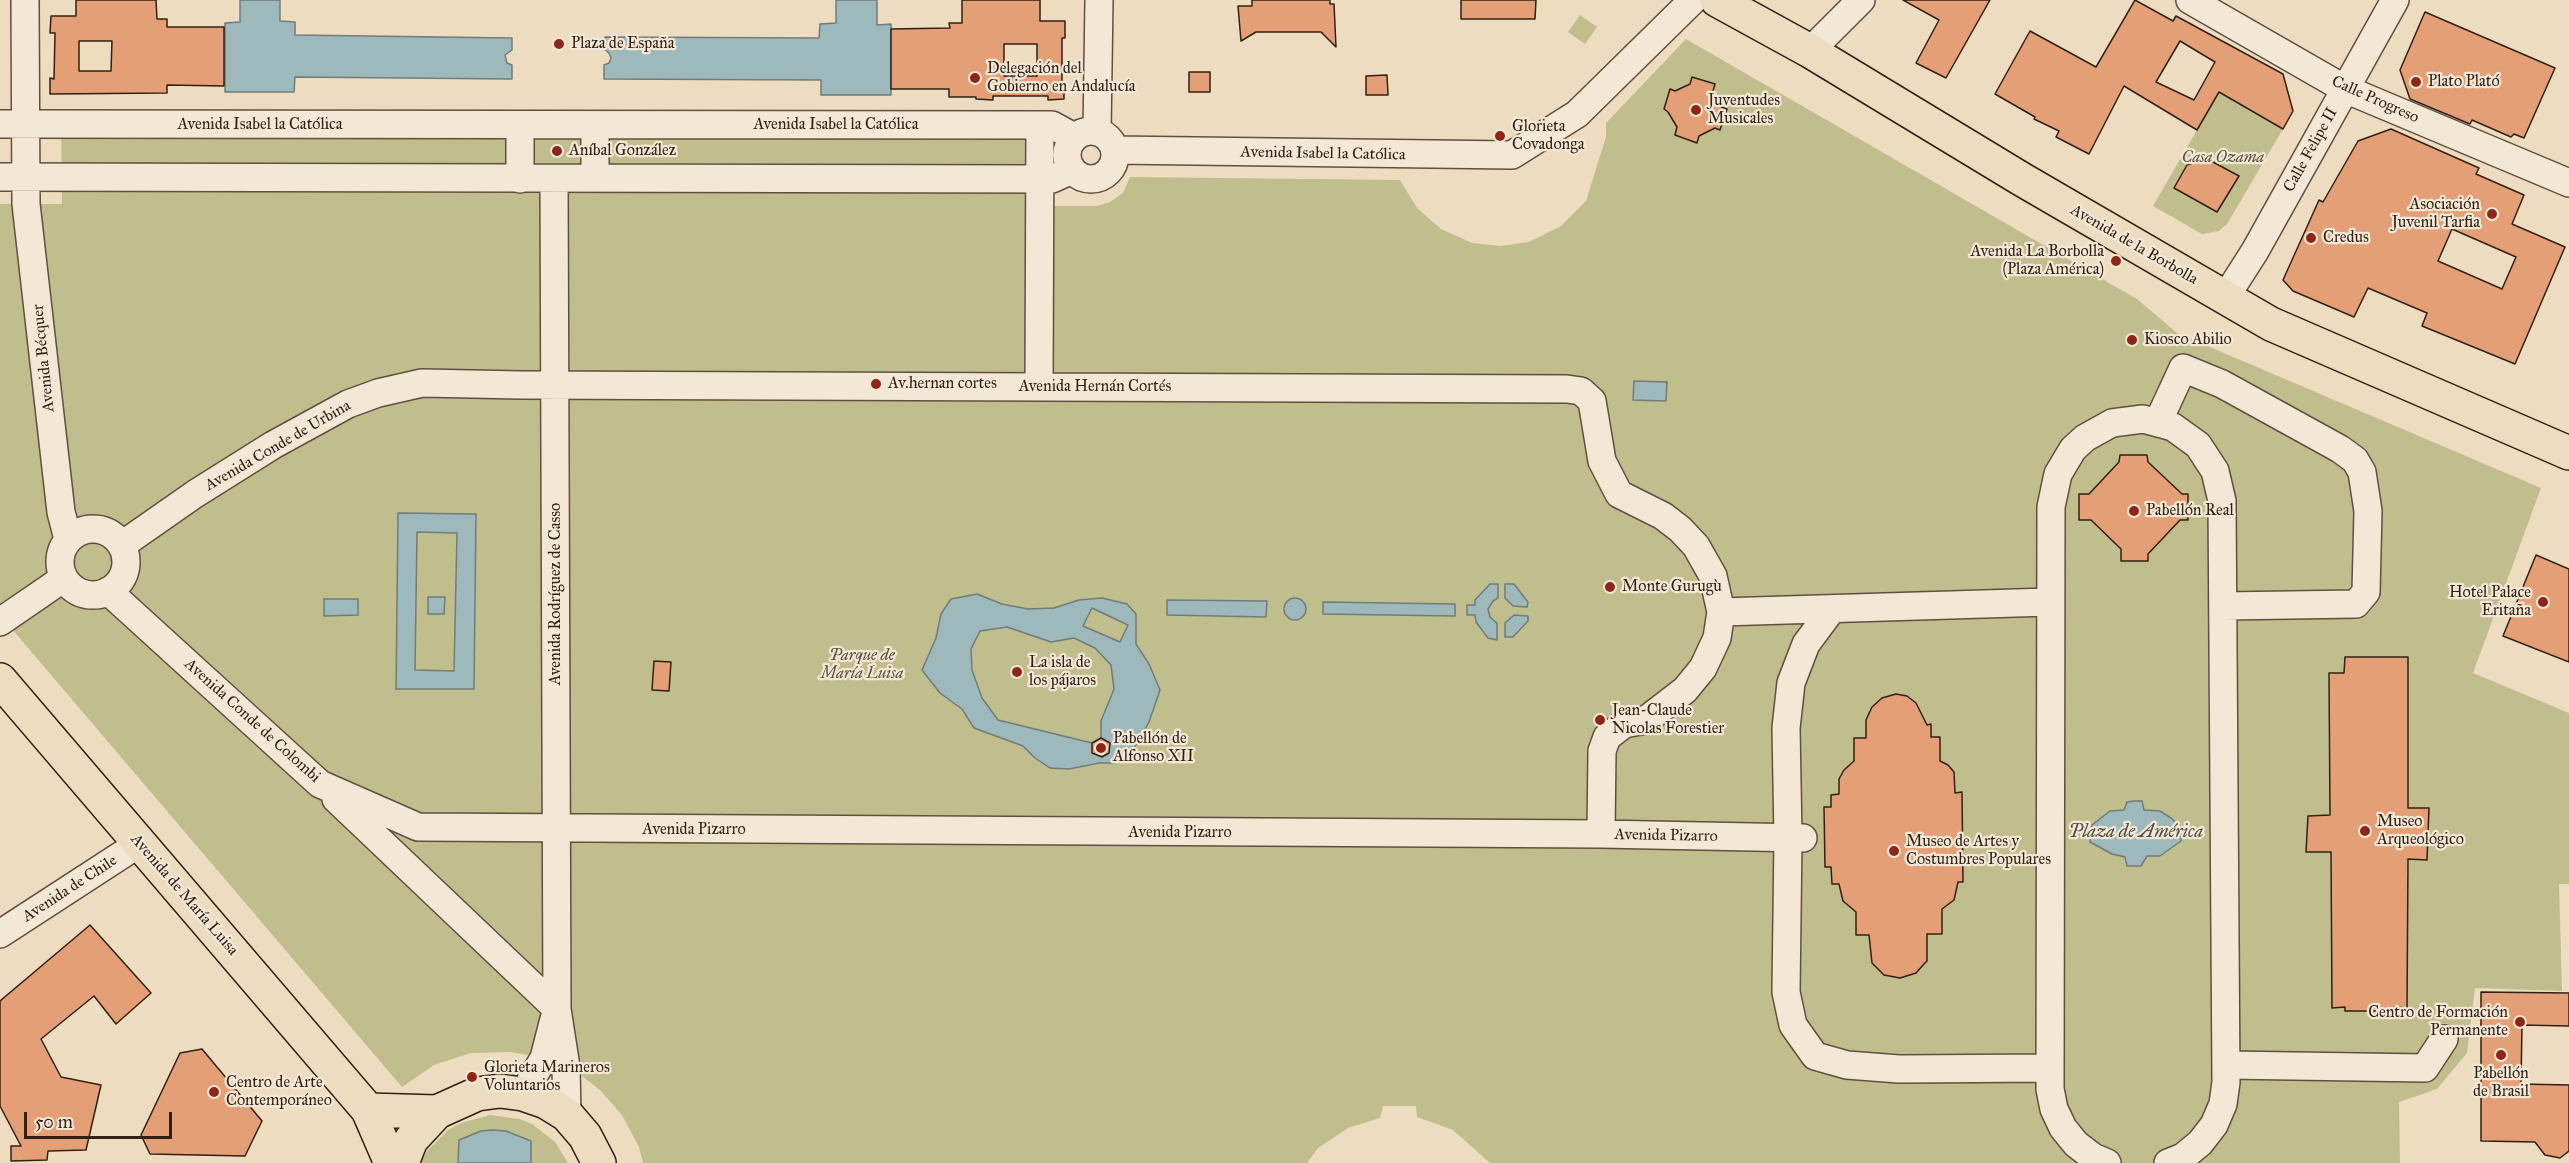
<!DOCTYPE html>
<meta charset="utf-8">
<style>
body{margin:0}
#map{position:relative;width:2569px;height:1163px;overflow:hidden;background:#eddcc0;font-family:"IM FELL Great Primer",serif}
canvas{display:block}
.scale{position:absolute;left:24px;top:1112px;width:148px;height:27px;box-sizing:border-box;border:3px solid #322015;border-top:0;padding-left:8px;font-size:18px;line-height:21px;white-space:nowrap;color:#322015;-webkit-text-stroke:4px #f3e8d6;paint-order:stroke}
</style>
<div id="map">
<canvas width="2569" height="1163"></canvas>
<div class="scale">50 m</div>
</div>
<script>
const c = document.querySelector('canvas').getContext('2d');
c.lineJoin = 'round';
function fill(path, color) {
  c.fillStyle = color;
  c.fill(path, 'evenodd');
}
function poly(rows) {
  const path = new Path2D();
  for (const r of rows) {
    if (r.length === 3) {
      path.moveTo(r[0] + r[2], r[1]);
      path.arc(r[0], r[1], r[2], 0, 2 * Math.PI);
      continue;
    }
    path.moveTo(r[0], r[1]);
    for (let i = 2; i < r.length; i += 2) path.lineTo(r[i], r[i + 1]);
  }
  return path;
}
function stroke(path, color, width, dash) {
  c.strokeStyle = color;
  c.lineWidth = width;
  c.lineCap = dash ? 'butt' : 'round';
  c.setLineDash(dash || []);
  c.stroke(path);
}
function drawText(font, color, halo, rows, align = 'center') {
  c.font = font + ' "IM FELL Great Primer",serif';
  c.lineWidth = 4.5;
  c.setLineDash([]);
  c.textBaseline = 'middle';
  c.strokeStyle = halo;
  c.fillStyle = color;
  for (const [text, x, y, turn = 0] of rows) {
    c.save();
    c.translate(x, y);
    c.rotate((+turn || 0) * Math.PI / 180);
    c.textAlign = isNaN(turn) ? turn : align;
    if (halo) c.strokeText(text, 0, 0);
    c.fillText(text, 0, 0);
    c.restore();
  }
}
fill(poly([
 [1580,15,1597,27,1585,44,1568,32],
 [1686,39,2137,299,2177,333,2541,488,2473,673,2569,713,2569,884,2559,884,2562,991,2475,988,2467,1053,2437,1089,2399,1102,2400,1163,1490,1163,1453,1130,1417,1117,1416,1106,1383,1106,1380,1118,1348,1128,1318,1148,1307,1163,643,1163,639,1147,622,1115,600,1090,575,1071,534,1056,510,1052,471,1053,434,1065,402,1087,0,615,0,204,62,204,61,112,1053,113,1052,206,1097,206,1110,202,1123,193,1130,177,1400,180,1417,208,1441,229,1472,243,1501,246,1529,242,1561,226,1586,201,1606,137,1606,123],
 [2219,92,2283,129,2227,224,2219,231,2202,234,2153,206],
 [490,1115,519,1119,532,1124,555,1142,568,1163,420,1163,427,1151,448,1130,461,1123]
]), '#c0be8d');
const water = poly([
 [240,0,280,0,280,21,295,22,295,35,512,38,512,50,505,55,507,63,512,65,512,79,295,77,294,92,225,92,225,23,240,22,240,0],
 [836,0,877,0,877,25,891,24,891,95,821,95,821,80,604,79,604,65,609,63,611,58,609,53,605,50,605,37,819,38,820,24,836,23,836,0],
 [1634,381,1667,382,1666,401,1633,400,1634,381],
 [398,513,476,514,474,689,396,689,398,513],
 [417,532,457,533,454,671,415,670,417,532],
 [1490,584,1498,584,1498,598,1493,601,1488,609,1490,617,1497,623,1497,640,1488,638,1476,622,1475,615,1467,615,1467,605,1475,605,1475,600,1490,584],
 [1505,584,1514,584,1528,602,1527,607,1513,606,1505,598,1505,584],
 [977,594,1002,604,1028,609,1054,608,1079,600,1102,598,1127,604,1136,614,1136,644,1149,664,1160,690,1149,722,1132,752,1115,763,1099,763,1069,769,1050,768,1035,758,1023,746,974,728,962,709,940,693,922,670,936,638,941,614,951,599,977,594],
 [1092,608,1128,625,1120,642,1083,626,1092,608],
 [1007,627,1051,642,1074,638,1095,648,1111,665,1114,689,1101,721,1101,739,1092,743,998,720,982,698,972,670,971,649,980,631,1007,627],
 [428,597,445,597,444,614,428,614,428,597],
 [1295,609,11],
 [324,599,358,599,358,615,324,616,324,599],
 [1167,600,1267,601,1266,617,1167,615,1167,600],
 [1323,602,1455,604,1455,616,1323,614,1323,602],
 [1514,615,1528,616,1528,621,1513,637,1505,637,1505,623,1514,615],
 [2134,801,2142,801,2144,810,2160,811,2171,818,2181,827,2181,841,2160,856,2147,856,2141,866,2127,866,2125,857,2112,854,2090,842,2092,825,2110,811,2124,810,2127,802,2134,801],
 [493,1130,506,1131,531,1141,531,1163,458,1163,459,1140,481,1131,493,1130]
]);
fill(water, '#9db9bc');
stroke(water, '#727c79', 1.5);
const building = poly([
 [76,0,156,0,157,19,167,19,167,27,224,27,224,86,167,85,167,93,50,94,50,78,54,79,55,33,50,33,51,16,76,16,76,0],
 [79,41,112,41,111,71,79,71,79,41],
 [962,0,1040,0,1040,21,1065,21,1065,38,1062,38,1062,83,1064,84,1064,99,1048,100,1048,96,993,96,993,100,976,99,976,97,949,97,949,89,891,89,891,29,950,28,949,23,962,23,962,0],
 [1004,44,1037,44,1037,76,1004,76,1004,44],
 [1252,0,1330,0,1330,4,1334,4,1336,47,1321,32,1256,32,1241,41,1238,6,1252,6,1252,0],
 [1461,0,1536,0,1535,19,1461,19,1461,0],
 [1903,0,1990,0,1946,78,1916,63,1939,20,1903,0],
 [2135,0,2173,21,2176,16,2283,74,2293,111,2283,129,2219,92,2197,130,2124,86,2089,154,2056,137,2059,131,2034,119,2035,117,1995,94,2030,31,2096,67,2135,0],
 [2180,41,2215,62,2194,100,2156,82,2180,41],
 [2425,12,2555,68,2524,138,2514,134,2511,137,2472,120,2470,124,2410,99,2400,70,2425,12],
 [1189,72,1210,72,1210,92,1189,92,1189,72],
 [1387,75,1388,95,1366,95,1366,76,1387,75],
 [1692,77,1715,84,1713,91,1721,107,1727,109,1720,130,1715,128,1699,136,1697,143,1675,135,1677,127,1668,112,1664,109,1670,89,1675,91,1690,84,1692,77],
 [2391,129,2479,168,2476,174,2524,195,2512,224,2565,247,2515,364,2422,326,2427,313,2368,288,2354,317,2293,291,2283,280,2319,200,2323,202,2358,141,2391,129],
 [2452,229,2516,257,2502,289,2438,261,2452,229],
 [2210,157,2213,162,2239,176,2217,212,2174,188,2187,165,2210,157],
 [2120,455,2147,455,2148,462,2182,494,2188,494,2188,520,2180,520,2148,554,2148,561,2121,561,2121,549,2091,520,2079,520,2079,494,2089,494,2119,462,2120,455],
 [2536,555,2569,569,2569,662,2503,636,2536,555],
 [2345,657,2408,657,2408,808,2429,808,2427,860,2408,859,2407,1008,2394,1007,2394,1011,2345,1011,2345,1007,2332,1008,2331,852,2306,852,2308,816,2330,815,2329,673,2344,673,2345,657],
 [654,661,671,662,669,691,652,690,654,661],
 [1896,694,1907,696,1916,703,1927,725,1931,724,1931,737,1940,737,1940,761,1948,765,1954,772,1955,793,1962,792,1963,882,1958,882,1954,900,1942,909,1942,934,1927,934,1927,961,1924,964,1916,973,1900,978,1884,975,1872,963,1869,935,1856,935,1856,912,1843,901,1839,884,1832,884,1831,867,1825,867,1824,807,1831,807,1831,795,1839,794,1839,779,1844,770,1854,761,1854,738,1866,738,1866,720,1872,707,1882,698,1896,694],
 [1101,738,1110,743,1109,753,1102,757,1092,753,1092,743,1101,738],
 [90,925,151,993,116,1024,94,996,41,1039,61,1077,101,1085,86,1150,48,1151,47,1160,11,1161,11,1146,21,1146,0,1106,0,1001,90,925],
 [2481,992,2569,993,2569,1026,2522,1025,2521,1084,2569,1085,2569,1151,2560,1158,2545,1155,2535,1142,2481,1141,2481,992],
 [202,1049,262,1121,245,1156,150,1154,141,1135,180,1053,202,1049]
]);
fill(building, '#e49f76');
stroke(building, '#322015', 1.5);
const minor = poly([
 [25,0,26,204,61,512,68,539],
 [2190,0,2345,89,2569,183],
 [1810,51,1861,0],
 [0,124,1052,125,1074,137],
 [595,125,595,178],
 [1091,155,24],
 [1097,132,1099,0],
 [1115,150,1512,155,1577,114,1693,0],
 [0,177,1052,179,1072,170],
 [520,179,520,125],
 [554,179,557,1009,566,1067,567,1115],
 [2225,298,2255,251,2395,0],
 [1039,387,1040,125],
 [2158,422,2183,368,2222,384,2340,449,2355,460,2362,472,2368,511,2366,592,2356,604,2224,606],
 [93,562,33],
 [122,545,195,494,273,445,348,404,378,393,422,383,521,385,1567,389,1581,391,1592,401,1602,461,1619,494,1663,516,1680,529,1696,546,1713,576,1721,612,1717,638,1703,668,1685,690,1646,720,1624,724,1607,737,1602,751,1601,834],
 [108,591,320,784,418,827,1601,834,1803,838],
 [1832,609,1806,644,1791,683,1786,728,1788,838,1786,992,1793,1025,1815,1056,1847,1065,1899,1069,2050,1068],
 [1721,612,2049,602],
 [0,622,64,578],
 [336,799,557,1009],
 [0,934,140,843],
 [2227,1065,2425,1068,2444,1039],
 [523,1094,544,1058,554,1019],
 [2107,1163,2093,1157,2076,1144,2063,1128,2054,1109,2050,1089,2051,507,2058,474,2073,449,2085,438,2112,423,2143,419,2173,427,2198,445,2215,471,2222,501,2226,1082,2223,1104,2214,1125,2200,1143,2183,1157,2168,1163]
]);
const major = poly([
 [1717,0,1810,51,2023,180,2271,324,2569,453],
 [0,680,368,1110,391,1163],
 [368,1110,437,1112],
 [402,1163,411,1140,437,1112,477,1094,500,1091,523,1094,546,1102,567,1115,585,1136,599,1163]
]);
stroke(minor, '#614f40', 30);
stroke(major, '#322015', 36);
stroke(minor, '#f3e8d6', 27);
stroke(major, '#eddcc0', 33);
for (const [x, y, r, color] of [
 [559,44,6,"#8f2418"],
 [975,78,6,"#8f2418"],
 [2416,82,6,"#8f2418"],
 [1696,110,6,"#8f2418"],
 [1500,136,6,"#8f2418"],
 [557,151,6,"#8f2418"],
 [2492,214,6,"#8f2418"],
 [2311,238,6,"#8f2418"],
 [2116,261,6,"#8f2418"],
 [2132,340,6,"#8f2418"],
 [876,384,6,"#8f2418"],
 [2134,511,6,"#8f2418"],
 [1610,587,6,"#8f2418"],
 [2543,602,6,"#8f2418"],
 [1017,672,6,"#8f2418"],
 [1600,720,6,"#8f2418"],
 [1101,748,6,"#8f2418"],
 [2365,831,6,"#8f2418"],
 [1894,851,6,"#8f2418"],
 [2520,1022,6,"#8f2418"],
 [2501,1055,6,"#8f2418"],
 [472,1077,6,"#8f2418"],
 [214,1092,6,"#8f2418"]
]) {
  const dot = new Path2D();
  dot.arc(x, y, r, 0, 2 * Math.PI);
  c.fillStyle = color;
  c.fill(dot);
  stroke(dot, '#f3e8d6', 2);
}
drawText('16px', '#322015', '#f3e8d6', [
 ["Plaza de España",571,44],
 ["Delegación del",987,69],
 ["Gobierno en Andalucía",987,87],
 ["Plato Plató",2428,82],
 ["Juventudes",1708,101],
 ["Musicales",1708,119],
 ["Glorieta",1512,127],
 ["Covadonga",1512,145],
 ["Aníbal González",569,151],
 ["Asociación",2480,205,"right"],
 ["Juvenil Tarfia",2480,223,"right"],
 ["Credus",2323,238],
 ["Avenida La Borbolla",2104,252,"right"],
 ["(Plaza América)",2104,270,"right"],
 ["Kiosco Abilio",2144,340],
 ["Av.hernan cortes",888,384],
 ["Pabellón Real",2146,511],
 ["Monte Gurugù",1622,587],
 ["Hotel Palace",2531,593,"right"],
 ["Eritaña",2531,611,"right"],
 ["La isla de",1029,663],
 ["los pájaros",1029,681],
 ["Jean-Claude",1612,711],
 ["Nicolas Forestier",1612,729],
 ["Pabellón de",1113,739],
 ["Alfonso XII",1113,757],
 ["Museo",2377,822],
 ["Arqueológico",2377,840],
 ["Museo de Artes y",1906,842],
 ["Costumbres Populares",1906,860],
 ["Centro de Formación",2508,1013,"right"],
 ["Permanente",2508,1031,"right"],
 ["Glorieta Marineros",484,1068],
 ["Voluntarios",484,1086],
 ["Pabellón",2501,1074,"center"],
 ["de Brasil",2501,1092,"center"],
 ["Centro de Arte",226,1083],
 ["Contemporáneo",226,1101]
], 'left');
drawText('16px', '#322015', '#f3e8d6', [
 ["Calle Progreso",2375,100,24],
 ["Avenida Isabel la Católica",260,125],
 ["Avenida Isabel la Católica",836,125],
 ["Calle Felipe II",2311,150,-61],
 ["Avenida Isabel la Católica",1323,154,1],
 ["Avenida de la Borbolla",2134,245,30],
 ["Avenida Bécquer",44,358,-96],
 ["Avenida Hernán Cortés",1095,387],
 ["Avenida Conde de Urbina",278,446,-30],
 ["Avenida Rodríguez de Casso",556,594,-90],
 ["Avenida Conde de Colombi",252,721,42],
 ["Avenida Pizarro",694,830],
 ["Avenida Pizarro",1180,833],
 ["Avenida Pizarro",1666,836,1],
 ["Avenida de Chile",70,889,-33],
 ["Avenida de María Luisa",184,895,49]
]);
drawText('italic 16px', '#5d4f39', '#f3e8d6', [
 ["Casa Ozama",2223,158],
 ["Parque de",862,656],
 ["María Luisa",862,674]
]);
drawText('italic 18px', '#524e47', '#f3e8d6', [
 ["Plaza de América",2136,833]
]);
</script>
